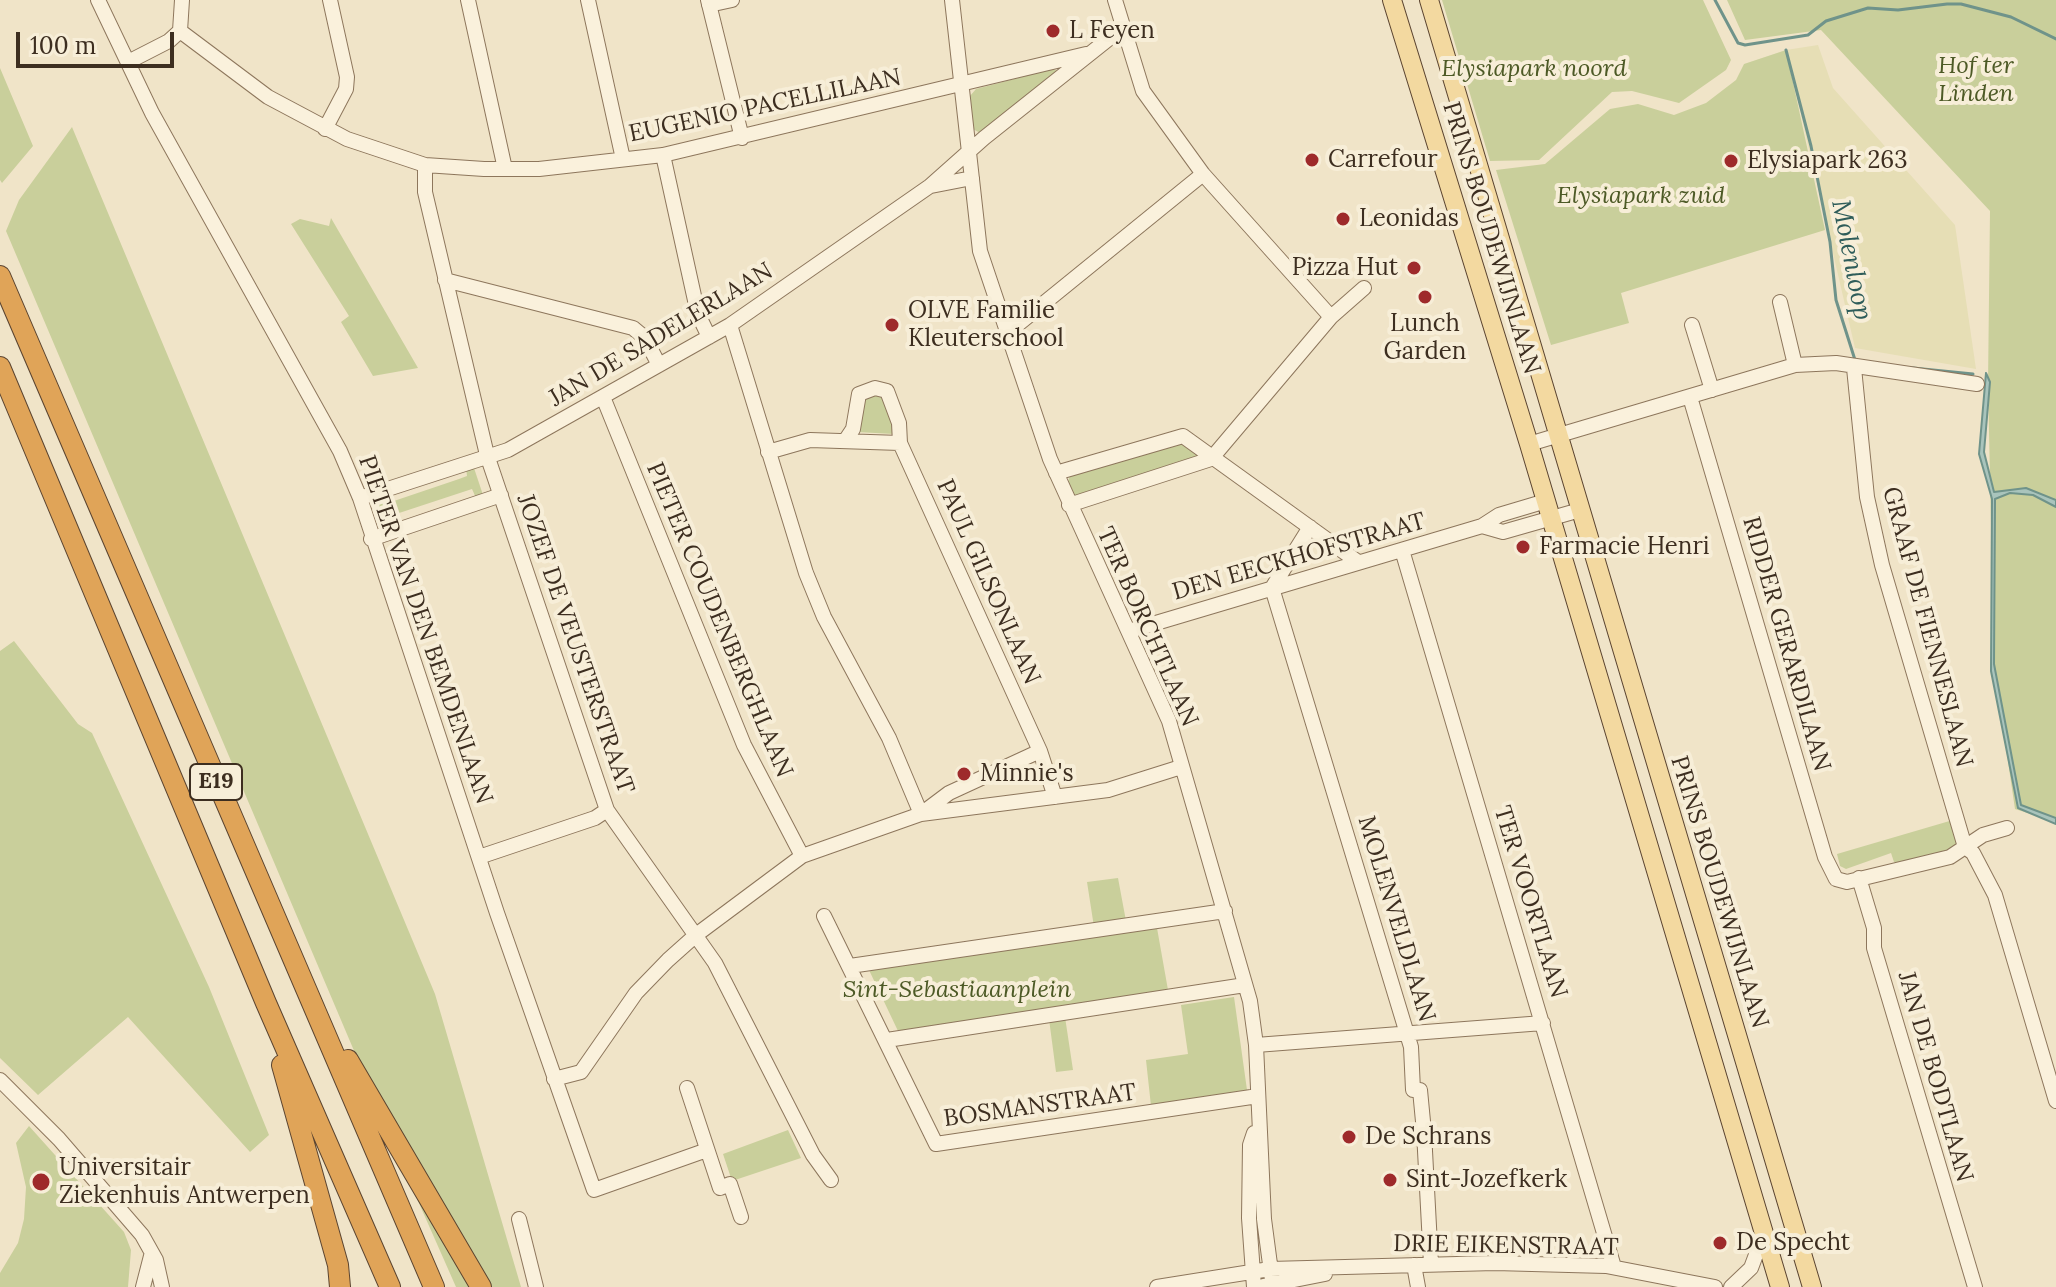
<!DOCTYPE html>
<style>
body{margin:0}
#map{position:relative;width:2056px;height:1287px;overflow:hidden;background:#f0e4c8;font-family:Lora,serif}
canvas{display:block}
.scale{position:absolute;left:16px;top:32px;width:158px;height:36px;box-sizing:border-box;border:4px solid #3d2e20;border-top:0;padding-left:10px;font-size:24px;line-height:28px;white-space:nowrap;color:#3d2e20;-webkit-text-stroke:6px #f7eed8;paint-order:stroke}
</style>
<div id="map">
<canvas width="2056" height="1287"></canvas>
<div class="scale">100 m</div>
</div>
<script>
const c = document.querySelector('canvas').getContext('2d');
c.lineJoin = 'round';
function fill(path, color) {
  c.fillStyle = color;
  c.fill(path, 'evenodd');
}
function poly(rows) {
  const path = new Path2D();
  for (const r of rows) {
    path.moveTo(r[0], r[1]);
    for (let i = 2; i < r.length; i += 2) path.lineTo(r[i], r[i + 1]);
  }
  return path;
}
function stroke(path, color, width, dash) {
  c.strokeStyle = color;
  c.lineWidth = width;
  c.lineCap = dash ? 'butt' : 'round';
  c.setLineDash(dash || []);
  c.stroke(path);
}
function drawText(font, color, halo, rows, align = 'center') {
  c.font = font + ' Lora,serif';
  c.lineWidth = 8;
  c.setLineDash([]);
  c.textBaseline = 'middle';
  c.strokeStyle = halo;
  c.fillStyle = color;
  for (const [text, x, y, turn = 0] of rows) {
    c.save();
    c.translate(x, y);
    c.rotate((+turn || 0) * Math.PI / 180);
    c.textAlign = isNaN(turn) ? turn : align;
    if (halo) c.strokeText(text, 0, 0);
    c.fillText(text, 0, 0);
    c.restore();
  }
}
fill(poly([
 [1818,45,1833,88,1955,225,1976,369,1855,348,1786,50]
]), '#e6deb5');
fill(poly([
 [1442,0,1703,0,1731,60,1726,70,1679,103,1632,91,1612,92,1539,160,1490,161],
 [1727,0,2056,0,2056,822,2015,809,1994,667,1988,384,1990,211,1821,30,1745,40],
 [1786,50,1825,230,1621,293,1629,323,1551,345,1496,170,1545,164,1610,109,1638,104,1674,115,1706,103,1736,80,1744,64],
 [0,68,33,146,2,183,0,180],
 [1052,69,1056,70,1055,73,980,133,973,129,970,96,976,89],
 [72,127,435,994,521,1287,456,1287,403,1167,385,1105,355,1053,6,231,19,200],
 [331,218,418,368,373,376,341,322,349,316,291,224,300,219,329,226],
 [870,394,883,396,890,403,894,434,857,432,859,403],
 [1179,441,1197,454,1198,459,1077,498,1067,485,1070,475],
 [473,465,483,495,476,498,472,489,390,516,393,525,386,527,376,499,385,496,388,503,459,479,467,476,466,467],
 [14,641,78,724,92,733,209,987,269,1135,250,1152,128,1017,38,1095,0,1058,0,651],
 [1953,820,1959,842,1955,848,1901,863,1894,862,1891,853,1846,869,1840,866,1837,854],
 [1118,878,1126,921,1094,927,1087,882],
 [1157,928,1168,990,898,1031,869,970],
 [1234,997,1247,1090,1151,1106,1146,1060,1188,1054,1181,1005],
 [1065,1017,1073,1070,1056,1072,1049,1019],
 [29,1126,124,1232,131,1250,128,1287,0,1287,0,1273,18,1243,24,1219,26,1187,16,1143],
 [788,1130,801,1158,732,1181,723,1154]
]), '#c9cf9b');
const water = poly([
 [1986,373,1990,382,1984,452,1994,492,2026,488,2056,500,2056,507,2033,495,2010,493,1995,499,1994,664,2021,805,2056,818,2056,824,2018,808,1991,671,1992,499,1979,454,1986,373]
]);
fill(water, '#a9c4bc');
stroke(water, '#6f938a', 2);
stroke(poly([
 [1715,0,1738,43,1745,45,1808,35,1826,21,1868,8,1898,10,1947,4,1961,4,2011,17,2056,39],
 [1786,50,1811,146,1830,242,1836,300,1855,360],
 [1913,368,1973,374]
]), '#6f938a', 3);
const minor = poly([
 [98,0,152,113,340,451,360,498,497,913,594,1190,707,1150],
 [468,0,505,169],
 [588,0,623,159],
 [708,0,742,138],
 [952,0,980,251,1050,459,1169,721,1250,1001,1256,1045,1264,1219,1273,1287],
 [1115,0,1143,91,1203,174,1331,317],
 [709,5,732,0],
 [180,31,268,97,347,139,425,165,484,169,539,169,663,155,1086,54],
 [128,62,169,41,180,31,182,0],
 [325,129,346,89,347,77,330,0],
 [663,155,698,314,709,337],
 [425,165,425,192,487,455,607,810,715,963,813,1155,831,1180],
 [931,186,972,178],
 [445,280,633,328,645,338,659,365],
 [1780,302,1795,365],
 [730,325,806,573,824,617,889,738,921,814,949,793,1040,751],
 [1692,325,1712,390],
 [1006,334,1203,174],
 [1854,368,1867,497,1882,565,1965,847],
 [603,397,744,745,802,856],
 [1690,397,1825,857,1836,879,1847,882,1950,857,1983,835,2007,828],
 [845,441,853,429,859,394,875,388,887,391,899,423,900,443,1040,751,1055,797],
 [1529,444,1795,365,1836,363,1977,384],
 [768,452,810,440,900,443],
 [1056,473,1183,436,1358,562],
 [360,498,508,450,730,325,930,186,984,138,1121,29],
 [1069,505,1211,459,1331,317,1364,288],
 [1482,526,1503,532,1580,510],
 [1310,527,1272,588,1411,1047,1413,1090,1420,1090,1424,1132,1431,1264],
 [371,539,501,495],
 [1402,550,1614,1267],
 [1129,631,1482,526,1499,515,1546,501],
 [1965,847,1973,853,1995,895,2056,1101],
 [479,857,595,818,607,810],
 [1859,878,1874,928,1874,948,1975,1287],
 [824,916,936,1144,1258,1096],
 [850,966,1225,911],
 [887,1040,1245,985],
 [1256,1045,1543,1023],
 [554,1079,581,1072,636,993,668,960,696,935,802,856,921,814,1108,790,1181,767],
 [0,1080,59,1139,142,1235,156,1260,162,1287],
 [687,1088,720,1188,730,1184,741,1217],
 [1254,1133,1250,1145,1249,1218,1254,1287],
 [519,1219,536,1287],
 [1414,1265,1418,1287],
 [1263,1286,1325,1274],
 [143,1287,151,1256],
 [1157,1287,1270,1269,1495,1263,1606,1266,1715,1287],
 [1731,1287,1751,1268,1763,1236]
]);
const major = poly([
 [1392,0,1529,444,1780,1287],
 [1429,0,1812,1287]
]);
const highway = poly([
 [0,276,434,1287],
 [0,367,266,1003,390,1287],
 [348,1060,481,1287],
 [282,1065,338,1265,340,1287]
]);
stroke(minor, '#8d765c', 16);
stroke(major, '#5b4430', 20);
stroke(highway, '#5b4430', 22);
stroke(minor, '#faf1dc', 14);
stroke(major, '#f3d9a0', 18);
stroke(highway, '#e0a458', 20);
for (const [x, y, r, color] of [
 [1053,31,8,"#9e2a2b"],
 [1312,160,8,"#9e2a2b"],
 [1731,161,8,"#9e2a2b"],
 [1343,219,8,"#9e2a2b"],
 [1414,268,8,"#9e2a2b"],
 [1425,297,8,"#9e2a2b"],
 [892,325,8,"#9e2a2b"],
 [1523,547,8,"#9e2a2b"],
 [964,774,8,"#9e2a2b"],
 [1349,1137,8,"#9e2a2b"],
 [1390,1180,8,"#9e2a2b"],
 [41,1182,10,"#9e2a2b"],
 [1720,1243,8,"#9e2a2b"]
]) {
  const dot = new Path2D();
  dot.arc(x, y, r, 0, 2 * Math.PI);
  c.fillStyle = color;
  c.fill(dot);
  stroke(dot, '#f7eed8', 3);
}
for (const [x, y, w] of [
 [216,782,52]
]) {
  const box = new Path2D();
  box.roundRect(x - w / 2, y - 18, w, 36, 6);
  c.fillStyle = '#f7eed8';
  c.fill(box);
  stroke(box, '#3d2e20', 2);
}
drawText('bold 22px', '#3d2e20', null, [
 ["E19",216,782]
]);
drawText('24px', '#3d2e20', '#f7eed8', [
 ["L Feyen",1069,31],
 ["Carrefour",1328,160],
 ["Elysiapark 263",1747,161],
 ["Leonidas",1359,219],
 ["Pizza Hut",1398,268,"right"],
 ["OLVE Familie",908,311],
 ["Kleuterschool",908,339],
 ["Lunch",1425,324,"center"],
 ["Garden",1425,352,"center"],
 ["Farmacie Henri",1539,547],
 ["Minnie's",980,774],
 ["De Schrans",1365,1137],
 ["Universitair",59,1168],
 ["Ziekenhuis Antwerpen",59,1196],
 ["Sint-Jozefkerk",1406,1180],
 ["De Specht",1736,1243]
], 'left');
drawText('italic 24px', '#4d5a26', '#f7eed8', [
 ["Hof ter",1976,66],
 ["Linden",1976,94],
 ["Elysiapark noord",1534,69],
 ["Elysiapark zuid",1641,196],
 ["Sint-Sebastiaanplein",957,990]
]);
drawText('24px', '#3d2e20', '#f7eed8', [
 ["EUGENIO PACELLILAAN",765,106,-12],
 ["PRINS BOUDEWIJNLAAN",1491,238,73],
 ["JAN DE SADELERLAAN",661,335,-31],
 ["DEN EECKHOFSTRAAT",1299,557,-16],
 ["PAUL GILSONLAAN",988,582,66],
 ["PIETER COUDENBERGHLAAN",719,620,67],
 ["TER BORCHTLAAN",1147,627,66],
 ["GRAAF DE FIENNESLAAN",1927,627,75],
 ["PIETER VAN DEN BEMDENLAAN",425,630,71],
 ["JOZEF DE VEUSTERSTRAAT",575,644,71],
 ["RIDDER GERARDILAAN",1786,644,74],
 ["PRINS BOUDEWIJNLAAN",1719,892,73],
 ["TER VOORTLAAN",1530,902,73],
 ["MOLENVELDLAAN",1396,919,73],
 ["JAN DE BODTLAAN",1935,1077,74],
 ["BOSMANSTRAAT",1040,1106,-8],
 ["DRIE EIKENSTRAAT",1506,1246,1]
]);
drawText('italic 26px', '#2f5d5a', '#f7eed8', [
 ["Molenloop",1851,260,79]
]);
</script>
